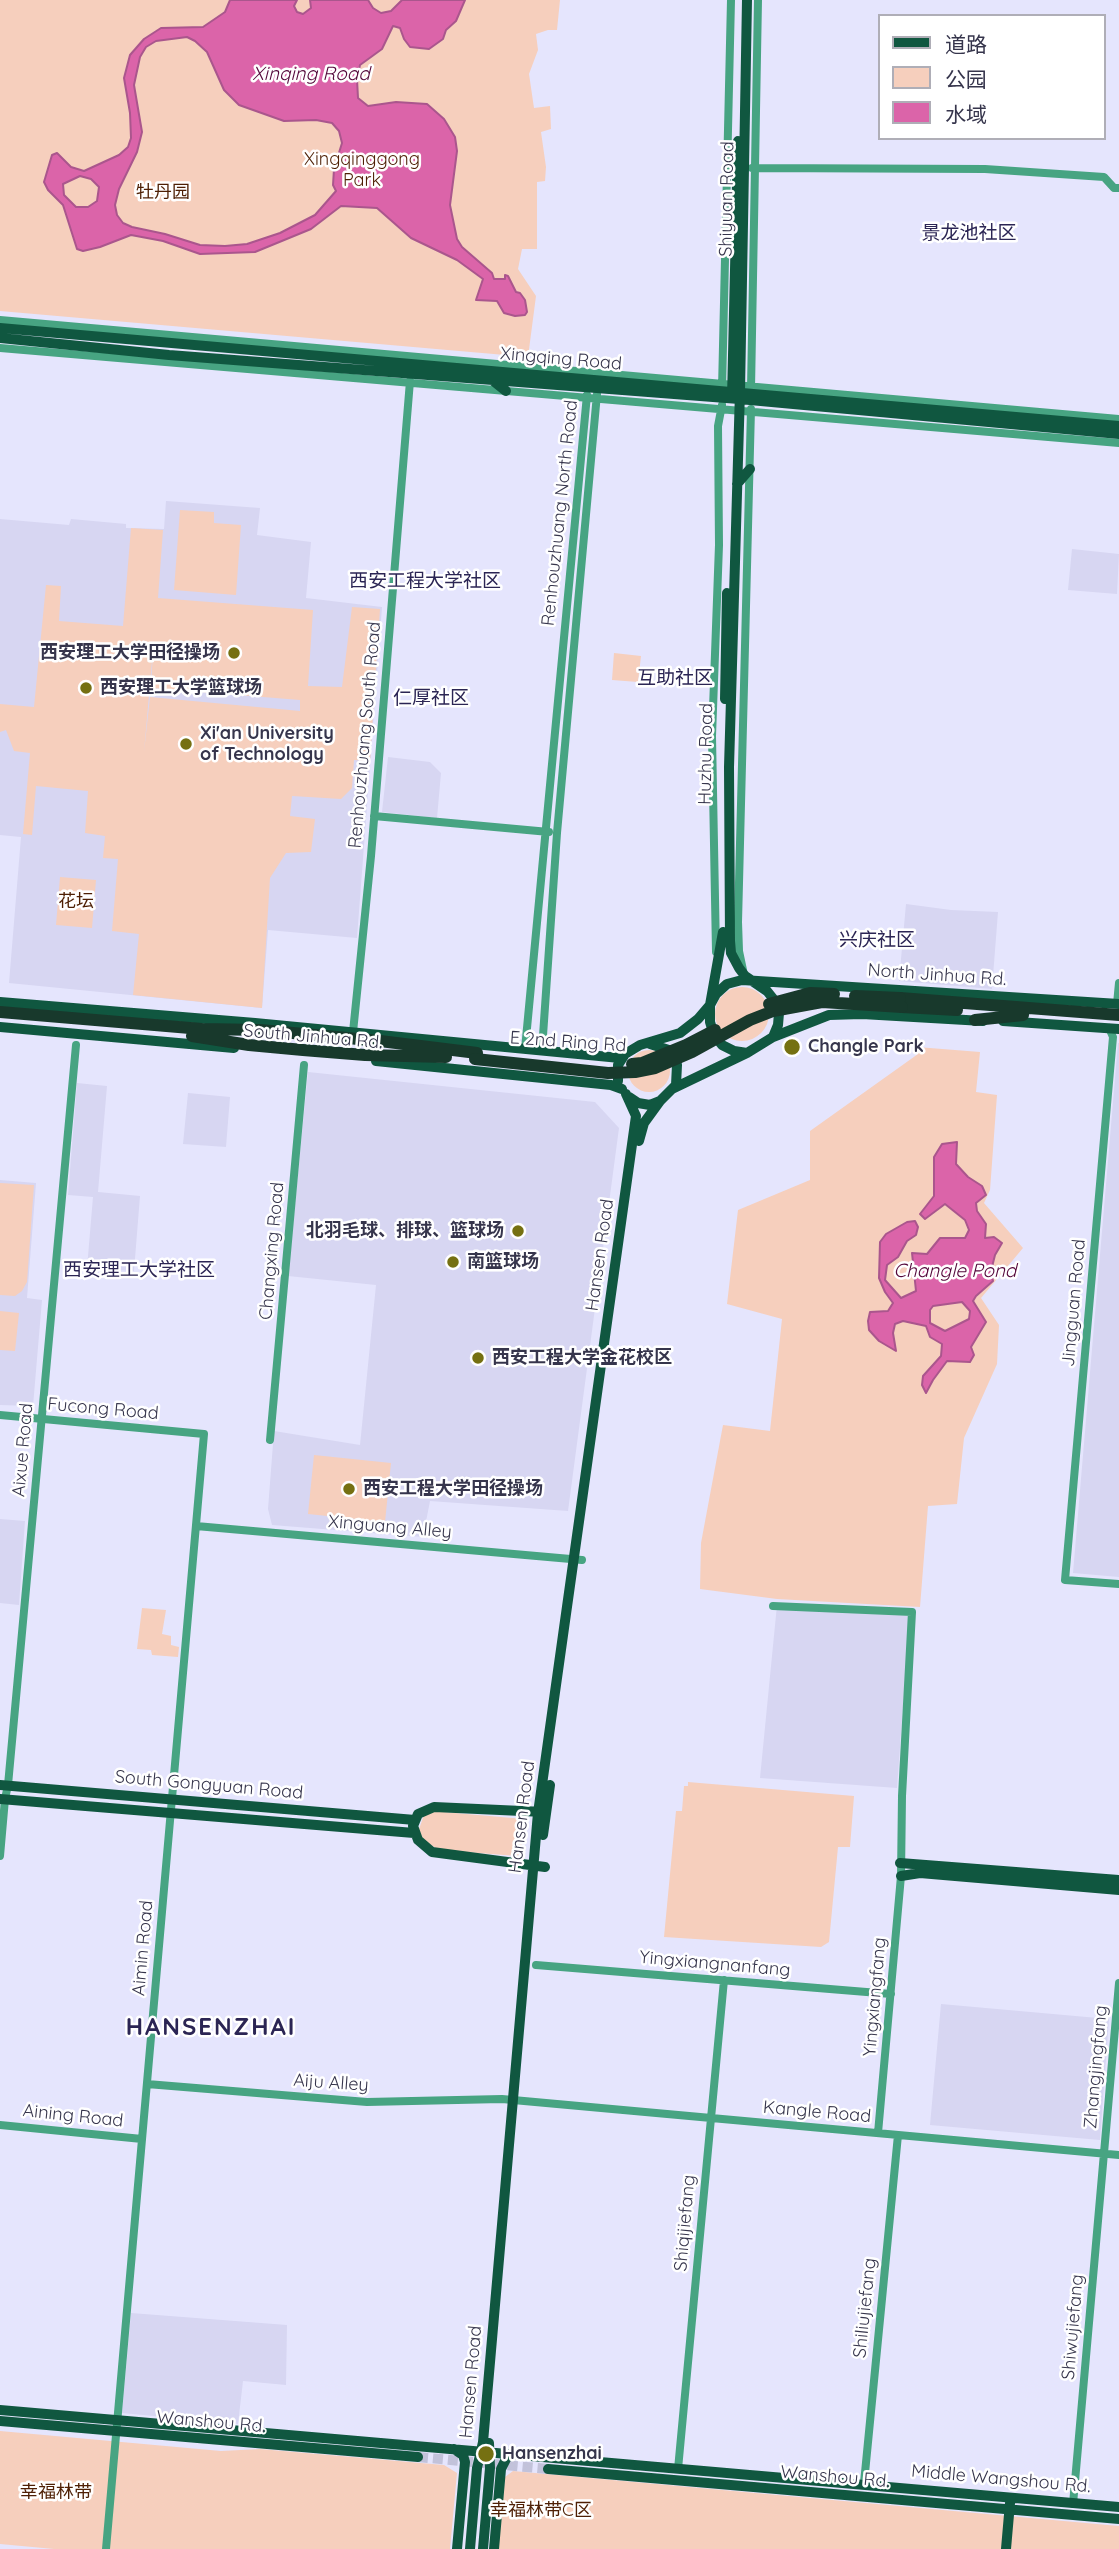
<!DOCTYPE html>
<meta charset="utf-8">
<style>
body{margin:0}
#map{position:relative;width:1119px;height:2549px;overflow:hidden;background:#e5e5fd;font-family:Quicksand,"Noto Sans SC",sans-serif}
canvas{display:block}
.legend{position:absolute;left:878px;top:14px;width:228px;height:126px;box-sizing:border-box;background:#fff;border:2px solid #afaeb7;margin:0;padding:9px 12px;list-style:none;font-size:21px;color:#36354c}
.legend li{display:flex;align-items:center;gap:14px;height:35px}
.legend b{width:35px;border:2px solid #afaeb7}
</style>
<div id="map">
<canvas width="1119" height="2549"></canvas>
<ul class="legend">
<li><b style="height:9px;background:#105740"></b>道路</li>
<li><b style="height:19px;background:#f6cfbd"></b>公园</li>
<li><b style="height:19px;background:#db64a9"></b>水域</li>
</ul>
</div>
<script>
const c = document.querySelector('canvas').getContext('2d');
c.lineJoin = 'round';
function fill(path, color) {
  c.fillStyle = color;
  c.fill(path, 'evenodd');
}
function poly(rows) {
  const path = new Path2D();
  for (const r of rows) {
    if (r.length === 3) {
      path.moveTo(r[0] + r[2], r[1]);
      path.arc(r[0], r[1], r[2], 0, 2 * Math.PI);
      continue;
    }
    path.moveTo(r[0], r[1]);
    for (let i = 2; i < r.length; i += 2) path.lineTo(r[i], r[i + 1]);
  }
  return path;
}
function stroke(path, color, width, dash) {
  c.strokeStyle = color;
  c.lineWidth = width;
  c.lineCap = dash ? 'butt' : 'round';
  c.setLineDash(dash || []);
  c.stroke(path);
}
function drawText(font, color, halo, rows, align = 'center') {
  c.font = font + ' Quicksand,"Noto Sans SC",sans-serif';
  c.lineWidth = 5;
  c.setLineDash([]);
  c.textBaseline = 'middle';
  c.strokeStyle = halo;
  c.fillStyle = color;
  for (const [text, x, y, turn = 0] of rows) {
    c.save();
    c.translate(x, y);
    c.rotate((+turn || 0) * Math.PI / 180);
    c.textAlign = isNaN(turn) ? turn : align;
    if (halo) c.strokeText(text, 0, 0);
    c.fillText(text, 0, 0);
    c.restore();
  }
}
fill(poly([
 [166,501,260,508,257,535,311,542,306,598,382,607,357,938,268,930,262,1008,9,983,21,837,0,835,0,519,69,525,71,519,126,524,126,528,164,529],
 [1072,549,1119,554,1117,594,1068,590],
 [388,757,430,762,441,773,437,818,382,812],
 [906,904,951,910,998,912,992,989,899,981],
 [1118,1043,1119,1043,1119,1577,1073,1573],
 [308,1072,595,1102,619,1128,568,1511,430,1501,423,1537,272,1525,268,1509,274,1431,360,1445,376,1285,288,1276],
 [77,1083,107,1086,98,1192,140,1196,134,1271,87,1268,93,1197,68,1195],
 [188,1093,230,1097,226,1147,183,1144],
 [0,1180,36,1183,27,1298,42,1300,33,1406,0,1405],
 [0,1519,25,1521,19,1605,0,1603],
 [777,1605,910,1611,897,1788,760,1778],
 [941,2004,1109,2019,1100,2140,930,2125],
 [131,2313,287,2325,286,2385,243,2381,238,2424,122,2413]
]), '#d7d6f2');
fill(poly([
 [0,0,560,0,557,30,548,30,536,34,538,50,529,74,534,108,550,106,551,129,541,132,546,167,545,181,537,182,537,249,522,249,518,269,536,296,528,357,0,311],
 [180,510,214,512,214,523,241,525,236,595,174,590],
 [131,528,163,530,158,598,313,610,308,686,342,687,352,607,380,609,370,761,354,760,352,788,341,799,292,796,290,816,315,819,311,852,286,853,270,878,262,1008,133,995,139,934,112,931,118,859,103,858,105,836,85,833,88,791,36,786,32,835,23,834,30,753,14,751,6,730,0,732,0,704,34,707,46,585,61,586,59,621,123,626],
 [153,650,151,688,300,700,300,711,150,697,144,752],
 [614,653,641,656,638,682,612,680],
 [60,877,96,880,92,928,56,925],
 [742,1014,27],
 [917,1047,980,1052,976,1092,997,1095,990,1190,984,1203,1023,1248,981,1298,999,1325,997,1364,964,1438,957,1504,928,1506,920,1607,777,1599,700,1589,701,1543,723,1425,770,1431,782,1319,727,1304,738,1210,810,1180,810,1131,918,1054],
 [649,1071,21],
 [0,1183,34,1185,27,1282,22,1291,15,1296,0,1295],
 [0,1311,19,1313,15,1351,0,1350],
 [314,1455,391,1463,385,1522,308,1514],
 [142,1608,166,1610,162,1634,171,1636,171,1645,179,1647,178,1657,152,1655,151,1650,137,1649],
 [688,1782,854,1796,850,1847,838,1847,829,1942,821,1947,664,1937,676,1811,682,1811,684,1786,688,1786],
 [432,1811,524,1819,521,1853,517,1856,439,1850,423,1840,419,1829,424,1815],
 [0,2431,221,2451,260,2449,444,2465,457,2473,450,2549,54,2549,0,2544],
 [513,2471,1119,2526,1119,2549,498,2549,505,2477]
]), '#f6cfbd');
const water = poly([
 [230,0,297,0,294,6,297,12,303,14,311,8,310,0,368,0,373,8,381,13,391,11,402,0,465,0,456,21,446,30,443,39,429,49,410,47,404,39,400,28,393,26,382,49,360,65,357,79,358,98,368,106,396,102,427,104,444,119,455,137,457,151,450,205,457,239,462,247,492,273,494,279,505,279,505,275,508,276,516,292,520,293,525,300,527,312,525,315,515,316,504,313,497,301,476,300,483,279,457,260,411,238,377,208,341,206,311,229,255,252,200,254,163,241,131,235,100,247,83,251,77,249,63,205,48,190,44,182,52,155,57,153,71,167,84,171,119,155,128,147,131,138,130,113,124,78,130,55,144,39,161,28,203,27,225,12,230,0],
 [187,37,195,41,207,52,224,90,239,105,284,121,316,120,332,123,339,131,342,143,334,169,333,185,336,191,315,215,280,233,247,244,225,246,200,245,165,234,132,227,123,223,117,215,115,205,119,189,137,152,142,132,134,85,140,57,146,47,156,41,187,37],
 [80,176,91,179,99,187,97,201,88,207,76,207,64,195,63,184,80,176],
 [957,1142,956,1164,968,1177,982,1186,986,1195,976,1203,977,1211,986,1224,985,1238,994,1237,1002,1243,995,1255,991,1271,993,1281,976,1296,973,1301,986,1322,971,1347,974,1355,970,1362,947,1361,933,1380,926,1393,922,1385,923,1376,941,1356,942,1344,930,1337,926,1326,903,1321,895,1324,893,1333,896,1351,879,1341,869,1330,868,1321,870,1312,888,1311,893,1303,885,1292,879,1278,880,1242,886,1234,907,1222,915,1221,918,1227,916,1235,907,1241,898,1257,887,1265,885,1280,901,1298,916,1291,912,1253,927,1254,940,1238,965,1238,969,1230,965,1220,945,1204,925,1219,920,1214,934,1196,934,1157,942,1144,957,1142],
 [962,1302,970,1311,969,1319,945,1331,930,1323,930,1310,933,1306,962,1302]
]);
fill(water, '#db64a9');
stroke(water, '#aa568d', 2);
stroke(poly([
 [418,2457,548,2469]
]), '#c2c2da', 10, [10, 5]);
stroke(poly([
 [752,168,985,169,1104,177,1114,188,1119,188],
 [0,320,1119,419],
 [0,348,1119,443],
 [722,389,731,0],
 [751,389,758,0],
 [374,816,549,832],
 [716,952,712,736,719,545,718,426,722,405],
 [743,970,739,951,738,922,751,409],
 [1117,1004,1119,983],
 [1109,1028,1113,1037,1065,1580,1119,1584],
 [353,1032,371,856,410,381],
 [525,1049,587,395],
 [542,1050,557,833,597,394],
 [0,1415,204,1434,106,2549],
 [270,1440,304,1065],
 [196,1526,582,1560],
 [773,1606,912,1612,902,1796,901,1876,878,2133],
 [0,1856,5,1799,8,1785,76,1045],
 [536,1965,891,1994],
 [147,2084,367,2102,502,2099,1119,2155],
 [0,2125,142,2139],
 [678,2469,724,1980],
 [864,2483,898,2135],
 [1073,2504,1119,1983]
]), '#47a482', 8);
stroke(poly([
 [747,0,740,391,729,767,730,941,731,953,739,968,745,976,767,991,775,1001,779,1013,778,1025,773,1037],
 [0,328,1119,426],
 [0,338,169,355,739,399,1119,434],
 [491,379,506,391],
 [732,398,738,141],
 [737,484,750,469],
 [725,699,727,593],
 [0,1002,255,1023,620,1058],
 [710,1005,723,932],
 [1003,1021,1119,1029],
 [0,1027,234,1048],
 [747,1053,734,1051,722,1045,714,1035,710,1022,710,1005,716,994,727,984,742,980,1119,1004],
 [376,1061,611,1085,622,1089],
 [618,1081,618,1065,625,1054,640,1045,680,1033,698,1019,710,1005],
 [672,1089,747,1053,773,1037,829,1015,862,1014,983,1021],
 [629,1097,638,1103,650,1105,660,1101,676,1085,677,1065,672,1051,650,1044],
 [639,1141,644,1123,660,1101],
 [0,1785,415,1820],
 [0,1799,414,1833],
 [544,1812,434,1807,418,1814,413,1826,418,1840,432,1852,545,1867],
 [543,1835,550,1785],
 [900,1863,1119,1880],
 [901,1876,920,1873,1119,1890],
 [0,2410,1119,2507],
 [0,2421,418,2457],
 [454,2449,463,2455,465,2462,457,2549],
 [548,2469,1119,2519],
 [470,2549,477,2468,483,2442,538,1813,636,1116,626,1094],
 [483,2549,490,2468,489,2443],
 [494,2549,501,2469,507,2457,515,2455],
 [1006,2549,1010,2503]
]), '#105740', 10);
stroke(poly([
 [900,998,1119,1015],
 [902,1007,957,1010],
 [0,1012,202,1029,260,1030,380,1041,477,1053],
 [975,1020,1023,1015],
 [192,1036,249,1045,303,1050,365,1055,446,1057]
]), '#18392c', 12);
stroke(poly([
 [855,996,900,998],
 [769,1004,810,993,834,994],
 [475,1059,608,1073,635,1072,655,1068,692,1052,750,1020,773,1011,822,1002,902,1007],
 [632,1064,642,1063,686,1045,715,1030]
]), '#18392c', 12);
for (const [x, y, r, color] of [
 [234,653,7,"#757012"],
 [86,688,7,"#757012"],
 [186,744,7,"#757012"],
 [792,1047,9,"#757012"],
 [518,1231,7,"#757012"],
 [453,1262,7,"#757012"],
 [478,1358,7,"#757012"],
 [349,1489,7,"#757012"],
 [486,2454,9,"#757012"]
]) {
  const dot = new Path2D();
  dot.arc(x, y, r, 0, 2 * Math.PI);
  c.fillStyle = color;
  c.fill(dot);
  stroke(dot, '#fff', 2.5);
}
drawText('18px', '#4e1f04', '#fff', [
 ["Xingqinggong",362,160],
 ["Park",362,181],
 ["牡丹园",163,193],
 ["花坛",76,902],
 ["幸福林带",56,2493],
 ["幸福林带C区",541,2511]
]);
drawText('18px', '#36354c', '#fff', [
 ["Shiyuan Road",727,199,-89],
 ["Xingqing Road",561,359,5],
 ["Renhouzhuang North Road",560,513,-84],
 ["Renhouzhuang South Road",365,735,-85],
 ["Huzhu Road",706,754,-89],
 ["North Jinhua Rd.",937,975,4],
 ["South Jinhua Rd.",313,1037,5],
 ["E 2nd Ring Rd",568,1042,4],
 ["Changxing Road",272,1251,-85],
 ["Hansen Road",600,1255,-82],
 ["Jingguan Road",1074,1303,-85],
 ["Fucong Road",103,1409,5],
 ["Aixue Road",23,1450,-85],
 ["Xinguang Alley",390,1527,5],
 ["South Gongyuan Road",209,1785,5],
 ["Hansen Road",522,1817,-83],
 ["Aimin Road",143,1948,-85],
 ["Yingxiangnanfang",715,1964,5],
 ["Yingxiangfang",875,1997,-85],
 ["Zhangjingfang",1096,2067,-85],
 ["Aiju Alley",331,2083,4],
 ["Kangle Road",817,2112,5],
 ["Aining Road",73,2116,6],
 ["Shiqijiefang",685,2223,-85],
 ["Shiliujiefang",865,2308,-84],
 ["Shiwujiefang",1073,2327,-85],
 ["Hansen Road",471,2382,-85],
 ["Wanshou Rd.",211,2422,5],
 ["Wanshou Rd.",835,2477,5],
 ["Middle Wangshou Rd.",1001,2479,5]
]);
drawText('bold 18px', '#36354c', '#fff', [
 ["西安理工大学田径操场",220,653,"right"],
 ["西安理工大学篮球场",100,688],
 ["Xi'an University",200,734],
 ["of Technology",200,755],
 ["Changle Park",808,1047],
 ["北羽毛球、排球、篮球场",504,1231,"right"],
 ["南篮球场",467,1262],
 ["西安工程大学金花校区",492,1358],
 ["西安工程大学田径操场",363,1489],
 ["Hansenzhai",502,2454]
], 'left');
drawText('italic 19px', '#530539', '#fff', [
 ["Xinqing Road",311,74],
 ["Changle Pond",955,1271]
]);
drawText('19px', '#2b2554', '#fff', [
 ["景龙池社区",969,233],
 ["西安工程大学社区",425,581],
 ["互助社区",675,678],
 ["仁厚社区",431,698],
 ["兴庆社区",877,940],
 ["西安理工大学社区",139,1270]
]);
c.letterSpacing = '2px';
drawText('bold 24px', '#2b2554', '#fff', [
 ["HANSENZHAI",211,2028]
]);
c.letterSpacing = '0px';
</script>
